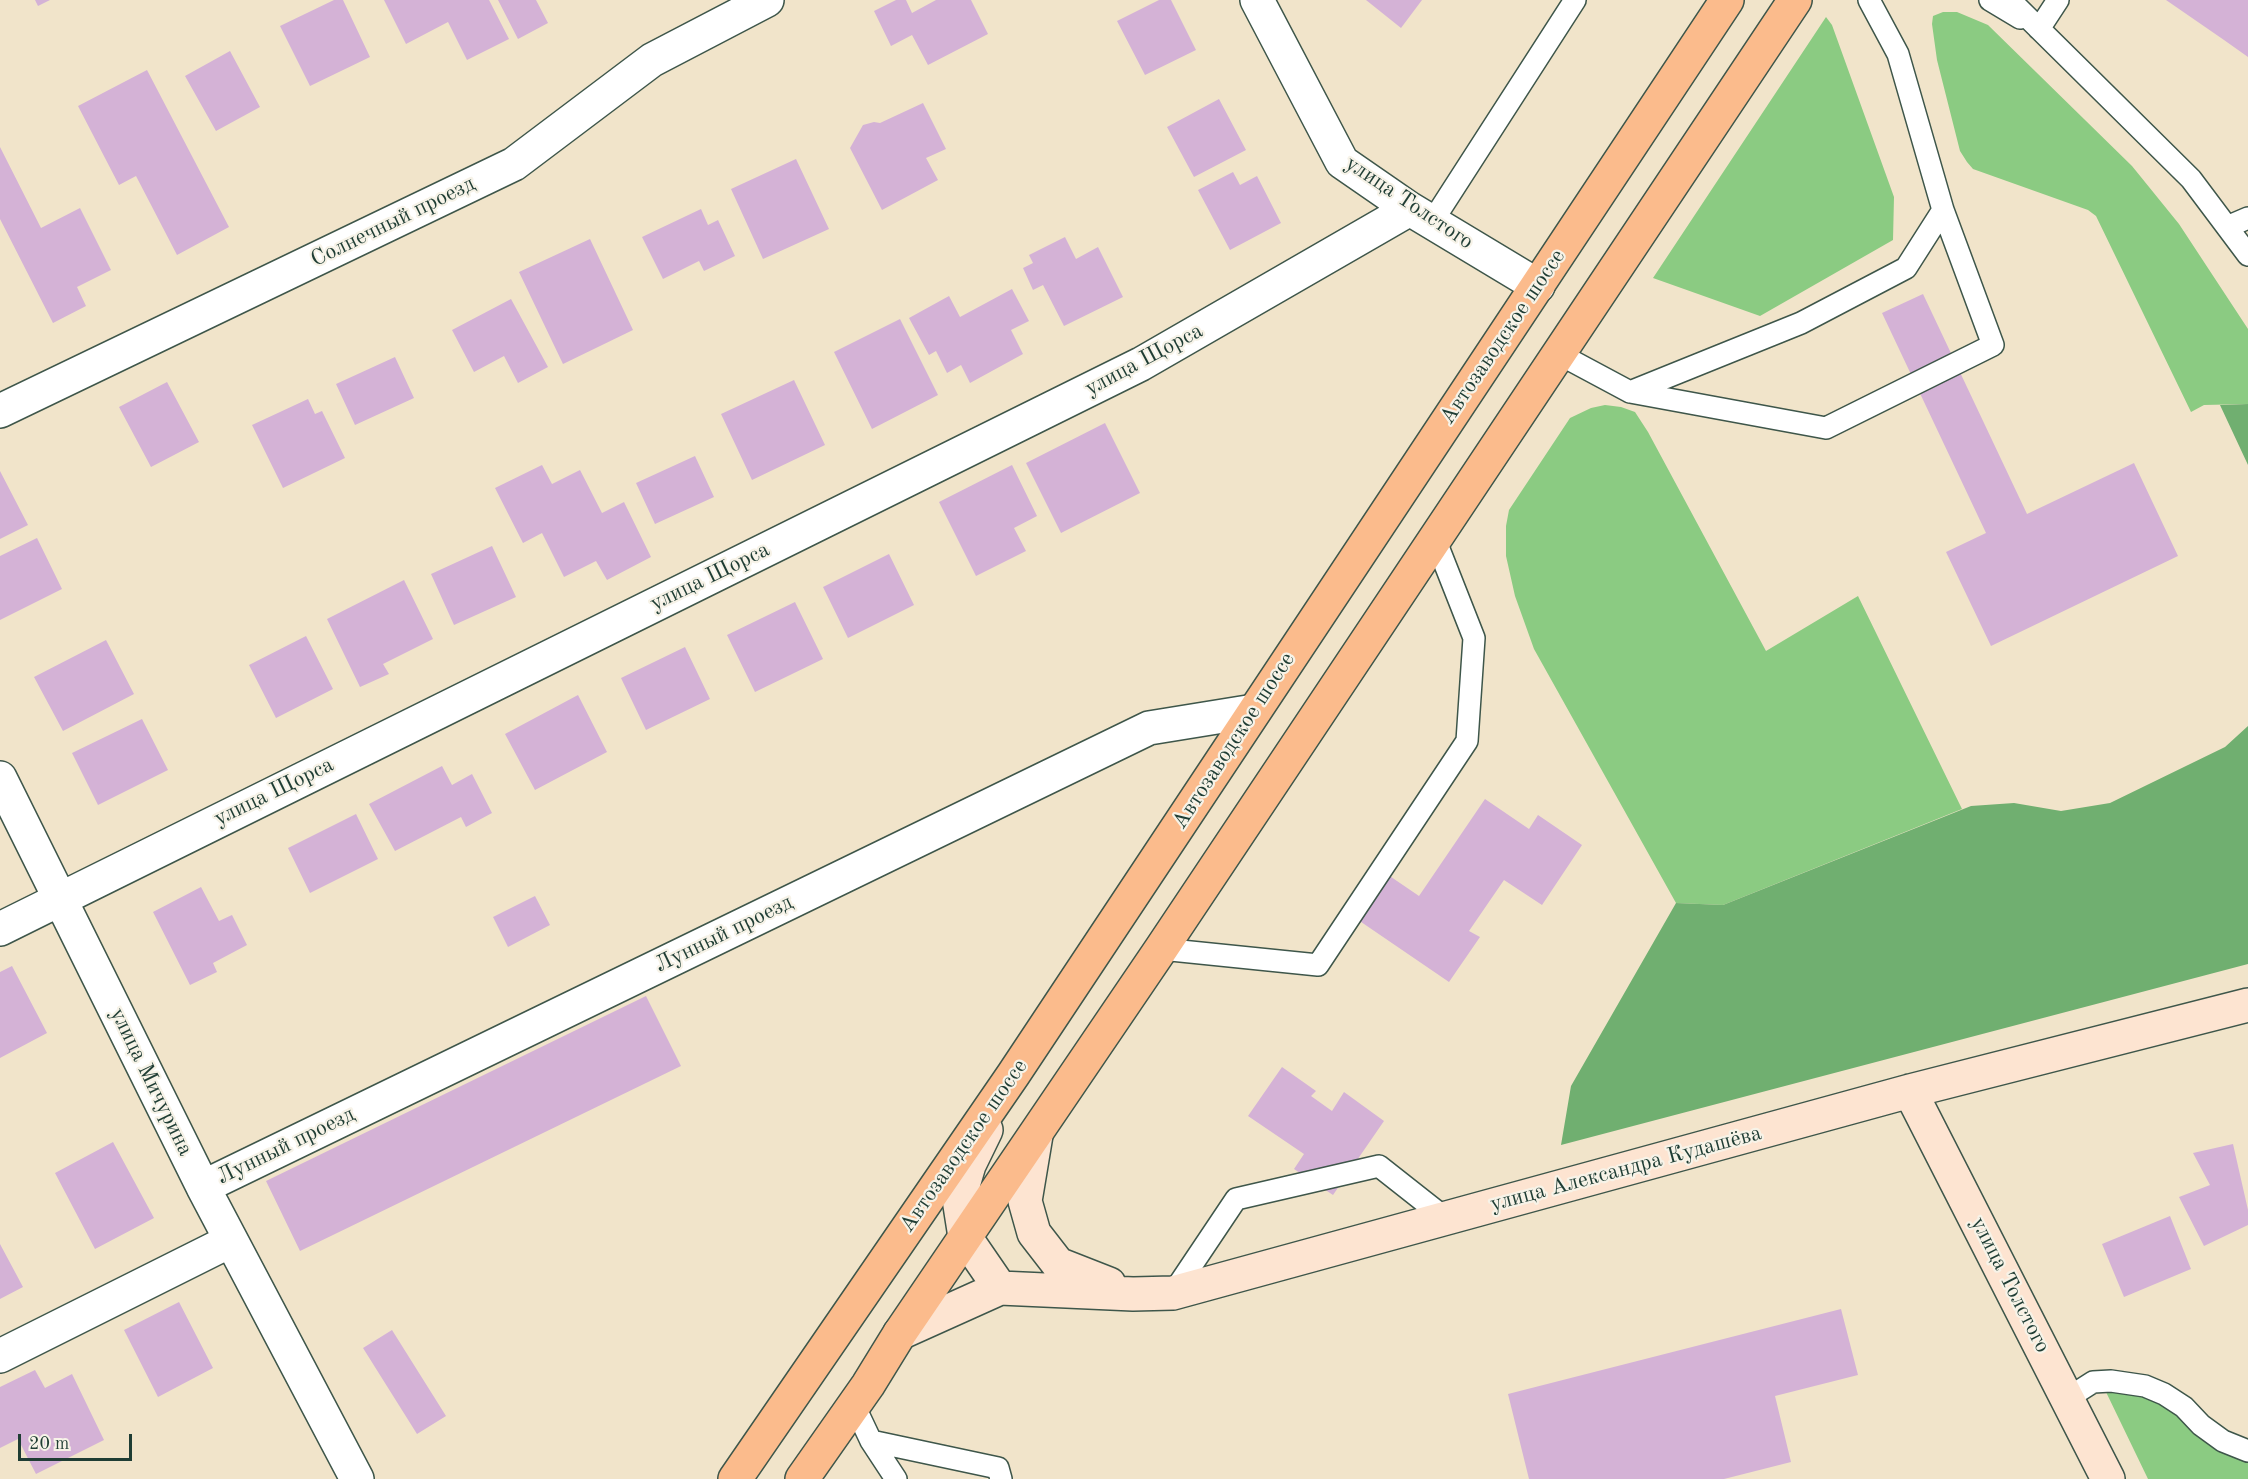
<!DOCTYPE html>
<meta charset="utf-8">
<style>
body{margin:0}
#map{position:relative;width:2248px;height:1479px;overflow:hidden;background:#f1e4ca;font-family:"Old Standard TT",serif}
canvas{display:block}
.scale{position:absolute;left:18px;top:1434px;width:114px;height:27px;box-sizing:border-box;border:3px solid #1f3d34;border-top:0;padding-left:8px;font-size:18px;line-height:21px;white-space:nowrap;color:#1f3d34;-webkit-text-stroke:4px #f7f3e8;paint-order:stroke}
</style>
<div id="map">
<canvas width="2248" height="1479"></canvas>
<div class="scale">20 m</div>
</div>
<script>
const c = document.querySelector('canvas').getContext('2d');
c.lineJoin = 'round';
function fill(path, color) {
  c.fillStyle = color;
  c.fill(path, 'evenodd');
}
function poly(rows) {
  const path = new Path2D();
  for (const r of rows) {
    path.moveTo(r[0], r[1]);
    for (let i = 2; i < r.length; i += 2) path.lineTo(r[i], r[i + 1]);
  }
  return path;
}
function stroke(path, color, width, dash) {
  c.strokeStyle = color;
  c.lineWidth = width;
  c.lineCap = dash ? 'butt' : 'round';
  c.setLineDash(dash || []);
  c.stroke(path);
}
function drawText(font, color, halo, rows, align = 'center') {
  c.font = font + ' "Old Standard TT",serif';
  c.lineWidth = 4.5;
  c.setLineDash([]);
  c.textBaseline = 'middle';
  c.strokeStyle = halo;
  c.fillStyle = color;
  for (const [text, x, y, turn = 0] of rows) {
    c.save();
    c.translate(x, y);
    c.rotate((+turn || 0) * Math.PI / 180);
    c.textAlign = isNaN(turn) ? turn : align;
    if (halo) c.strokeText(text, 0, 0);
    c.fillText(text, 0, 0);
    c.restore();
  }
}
fill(poly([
 [1943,12,1957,12,1988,25,2132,166,2179,224,2248,329,2248,404,2204,405,2191,412,2096,216,2088,210,1973,169,1967,162,1960,151,1937,60,1932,24,1933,16],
 [1826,17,1832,25,1894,197,1893,240,1760,316,1653,278],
 [1605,405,1621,407,1635,412,1648,432,1766,651,1858,596,1962,809,1723,905,1676,903,1534,649,1515,596,1506,556,1506,526,1509,510,1570,418,1591,408],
 [2106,1392,2129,1392,2158,1403,2190,1420,2248,1457,2248,1479,2148,1479]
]), '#8bcb82');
fill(poly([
 [2248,404,2248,465,2220,405],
 [2248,726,2248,964,1561,1145,1571,1086,1676,903,1723,905,1971,806,2014,803,2061,811,2110,803,2225,747]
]), '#70af70');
fill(poly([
 [35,0,50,0,38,6],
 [334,0,343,0,370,57,310,86,280,26],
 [384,0,489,0,509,39,467,60,448,22,406,44],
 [498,0,536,0,548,23,518,39],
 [896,0,906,0,912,13,936,0,971,0,988,34,928,65,912,35,891,46,874,11],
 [1159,0,1171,0,1196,50,1145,75,1117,21],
 [1366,0,1422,0,1401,28],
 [2166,0,2248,0,2248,57,2224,40],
 [230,51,260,107,216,131,185,76],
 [147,70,229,227,177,255,136,176,119,185,78,106],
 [1219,99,1246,150,1194,177,1167,127],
 [923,103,946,149,926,158,938,180,882,210,850,148,863,125,874,122,880,123],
 [0,147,41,228,80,208,111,270,77,287,86,306,53,323,0,219],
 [796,159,829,229,763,259,731,189],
 [1233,172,1240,185,1257,176,1281,223,1230,250,1198,190],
 [701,209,708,225,718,220,735,256,704,271,699,261,663,279,642,237],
 [1065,237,1076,259,1098,247,1123,297,1064,326,1043,285,1033,290,1023,268,1033,263,1029,255],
 [590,239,633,330,563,364,519,272],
 [1012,289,1029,321,1011,330,1023,354,970,383,961,365,947,373,936,351,929,355,909,318,949,296,960,317],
 [1923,294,2027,514,2134,463,2178,556,1991,646,1946,552,1986,533,1882,313],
 [511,299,548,367,518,383,504,356,474,372,452,330],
 [900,319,938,395,872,429,834,352],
 [395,357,414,398,355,425,336,384],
 [794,380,825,445,752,480,721,414],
 [167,382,199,442,151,467,119,407],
 [308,399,315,414,322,411,345,458,283,488,252,425],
 [1105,423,1140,493,1061,533,1026,463],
 [695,456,714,497,655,524,636,483],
 [542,465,552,484,580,470,602,513,624,502,651,557,607,580,596,561,564,577,542,533,523,543,495,488],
 [1012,465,1037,516,1014,528,1026,551,976,576,939,502],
 [0,471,28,525,0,539],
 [37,538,62,589,0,620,0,556],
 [492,546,516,597,454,625,431,574],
 [889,554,914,605,848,638,823,587],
 [404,580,433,639,383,664,389,674,360,687,327,619],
 [795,602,823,659,755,692,727,635],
 [306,636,333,689,276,718,249,665],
 [106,640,134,694,63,731,34,677],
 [685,647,710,699,646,730,621,678],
 [578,695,607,752,535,790,505,734],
 [142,719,168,770,98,805,72,753],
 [442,766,452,785,472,774,492,813,466,827,461,817,395,851,369,804],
 [1485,799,1529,829,1538,815,1582,845,1542,905,1504,880,1469,931,1480,937,1449,982,1345,911,1375,866,1419,896],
 [356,814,378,859,310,893,288,848],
 [201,887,219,921,232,915,247,945,213,963,217,972,190,985,153,912],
 [535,896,550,925,508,947,493,917],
 [12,966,47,1033,0,1058,0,972],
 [646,996,681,1066,300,1251,266,1181],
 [1282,1067,1316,1091,1311,1096,1332,1111,1344,1092,1384,1121,1333,1195,1294,1169,1304,1154,1248,1116],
 [113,1142,154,1218,95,1249,55,1173],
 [2233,1144,2248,1210,2248,1225,2204,1246,2179,1197,2210,1185,2193,1153],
 [2170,1216,2191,1269,2124,1297,2102,1244],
 [0,1244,23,1287,0,1299],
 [179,1302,213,1368,158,1397,124,1330],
 [1841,1309,1858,1375,1775,1396,1791,1462,1724,1479,1529,1479,1508,1394],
 [392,1330,446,1416,417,1434,363,1348],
 [35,1370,45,1388,72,1374,104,1440,36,1474,18,1439,0,1448,0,1387]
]), '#d4b2d6');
const lane = poly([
 [1990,0,2020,18],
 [2010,0,2191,179,2248,255],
 [2039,29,2058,0],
 [1432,222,1575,0],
 [2227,227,2248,218],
 [1559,354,1630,392,1826,428,1993,345,1943,210,1898,54,1869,0],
 [1630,392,1801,323,1906,268,1943,210],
 [1161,949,1318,965,1467,741,1474,638,1435,539],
 [1173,1293,1236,1199,1379,1166,1445,1218],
 [2068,1398,2093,1382,2111,1381,2145,1386,2164,1394,2184,1407,2201,1425,2223,1441,2248,1451],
 [854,1405,871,1441,896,1479],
 [871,1441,998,1468,1001,1479]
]);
const street = poly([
 [1257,0,1342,162,1410,209,1538,286],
 [0,411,514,164,652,60,767,0],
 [0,778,203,1187,357,1479],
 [0,929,1141,364,1410,209],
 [203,1187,1149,728,1254,711],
 [0,1356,230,1241]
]);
const secondary = poly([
 [1910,1091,2108,1479],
 [986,1130,969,1165,959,1199,965,1237,1000,1288],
 [1036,1135,1025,1201,1034,1233,1058,1264,1109,1284],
 [900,1333,1000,1288,1133,1294,1173,1293,1910,1091,2248,1005]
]);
const primary = poly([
 [735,1479,1013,1075,1727,0],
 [802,1479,868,1385,900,1333,1161,949,1795,0]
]);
stroke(lane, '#3e564a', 24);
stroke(street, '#3e564a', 36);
stroke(secondary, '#3e564a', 36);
stroke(primary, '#3e564a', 36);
stroke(lane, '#fff', 21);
stroke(street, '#fff', 33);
stroke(secondary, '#fde4d1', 33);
stroke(primary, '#fbbb8c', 33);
drawText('22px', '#1f3d34', '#f7f3e8', [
 ["улица Толстого",1409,203,34],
 ["Солнечный проезд",393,222,-26],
 ["Автозаводское шоссе",1503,337,-56],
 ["улица Щорса",1144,360,-28],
 ["улица Щорса",710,577,-26],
 ["Автозаводское шоссе",1234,741,-57],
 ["улица Щорса",274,792,-26],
 ["Лунный проезд",724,934,-26],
 ["улица Мичурина",151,1082,64],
 ["Лунный проезд",286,1146,-26],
 ["Автозаводское шоссе",964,1146,-55],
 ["улица Александра Кудашёва",1626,1169,-15],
 ["улица Толстого",2010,1285,63]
]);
</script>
